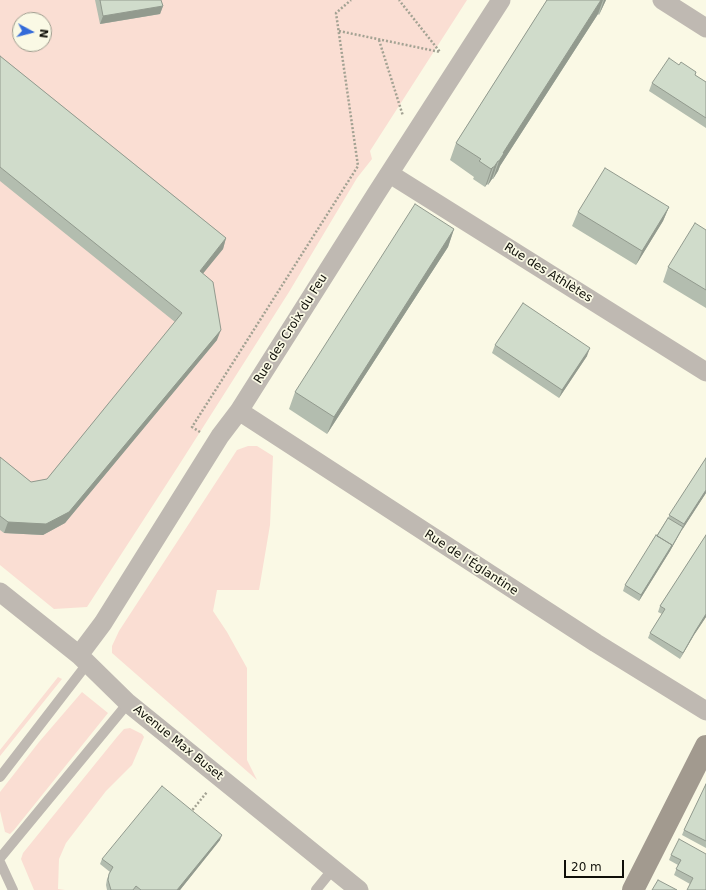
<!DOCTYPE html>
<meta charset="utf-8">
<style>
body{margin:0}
#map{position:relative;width:706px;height:890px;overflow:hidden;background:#faf9e5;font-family:"DejaVu Sans",sans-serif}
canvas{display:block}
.north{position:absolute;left:12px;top:12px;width:40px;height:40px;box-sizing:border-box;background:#faf9e5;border:1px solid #9c9b8d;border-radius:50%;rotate:97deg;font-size:11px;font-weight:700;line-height:16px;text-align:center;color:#0f0f08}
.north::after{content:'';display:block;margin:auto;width:14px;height:18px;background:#336ad9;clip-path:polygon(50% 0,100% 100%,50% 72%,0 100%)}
.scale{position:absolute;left:564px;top:860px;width:60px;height:18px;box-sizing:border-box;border:2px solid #0f0f08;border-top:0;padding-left:5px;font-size:12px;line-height:14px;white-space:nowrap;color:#0f0f08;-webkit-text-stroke:3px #faf9e5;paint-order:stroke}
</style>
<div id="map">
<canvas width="706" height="890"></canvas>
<div class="north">N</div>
<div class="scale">20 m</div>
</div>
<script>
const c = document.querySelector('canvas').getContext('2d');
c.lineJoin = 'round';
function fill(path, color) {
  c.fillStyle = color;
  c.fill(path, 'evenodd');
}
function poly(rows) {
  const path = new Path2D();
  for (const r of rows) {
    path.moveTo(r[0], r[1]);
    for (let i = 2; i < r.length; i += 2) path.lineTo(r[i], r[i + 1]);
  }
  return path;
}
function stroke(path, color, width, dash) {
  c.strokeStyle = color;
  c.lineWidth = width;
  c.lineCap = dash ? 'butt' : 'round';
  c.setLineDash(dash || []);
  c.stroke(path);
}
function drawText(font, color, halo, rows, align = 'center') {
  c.font = font + ' "DejaVu Sans",sans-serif';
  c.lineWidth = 3.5;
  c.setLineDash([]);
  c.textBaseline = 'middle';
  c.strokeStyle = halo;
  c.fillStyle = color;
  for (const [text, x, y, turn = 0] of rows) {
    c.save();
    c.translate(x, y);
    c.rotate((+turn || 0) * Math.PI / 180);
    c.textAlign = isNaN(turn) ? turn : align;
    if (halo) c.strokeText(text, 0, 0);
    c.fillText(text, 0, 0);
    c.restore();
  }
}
fill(poly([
 [0,0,467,0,370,151,372,159,357,178,289,292,179,465,87,607,54,609,0,565],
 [20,20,44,20,44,44,20,44],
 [248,446,257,446,273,456,270,525,259,590,217,590,213,611,227,632,247,668,247,760,257,780,112,653,112,646,119,631,237,450],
 [58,677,62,679,0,756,0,750],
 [82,692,108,713,14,830,10,834,5,832,0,811,0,792,39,742],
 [130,728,142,734,144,737,132,765,106,791,66,843,59,859,58,889,65,890,34,890,21,859,23,853,117,737,124,729]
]), '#faded3');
stroke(poly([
 [339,31,440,52,399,0],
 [379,40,403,116],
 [200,432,192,427,358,166,336,13,351,0],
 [190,813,207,792]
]), '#a3a293', 2.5, [2, 2]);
stroke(poly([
 [0,777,87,664],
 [0,858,128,703],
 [0,862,13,890],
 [316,890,333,869]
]), '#bfb9b2', 10);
stroke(poly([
 [662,0,706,28],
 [390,174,706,372],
 [239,411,596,643,706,711],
 [0,592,79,655,128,703,359,890],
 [79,655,103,623,220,436,239,411,376,194,501,0]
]), '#bfb9b2', 19);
stroke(poly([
 [633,890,706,746]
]), '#a29a8f', 22);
fill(poly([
 [95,0,161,0,163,6,160,14,100,24],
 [547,0,606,0,599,15,598,14,500,166,498,171,493,179,492,179,488,185,487,184,485,187,473,179,474,177,450,160,456,143],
 [0,56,226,238,223,249,203,273,217,340,65,523,43,535,4,533,0,530,0,457,31,482,47,479,175,322,0,181],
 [679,65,696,72,695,75,706,82,706,128,649,91,652,83],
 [669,207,663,221,636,265,572,226,578,212],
 [454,229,448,247,327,434,289,409,295,392],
 [706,230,706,308,663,282,668,267],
 [495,345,587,356,559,398,492,353],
 [706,458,706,493,682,530,670,551,639,601,623,591,625,585],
 [706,535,706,617,694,635,680,659,648,638,650,633,662,614,658,612,660,606],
 [706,784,706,848,682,835,684,830],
 [220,840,180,890,107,890,106,885,107,879,110,872,100,864,102,859],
 [706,854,690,884,674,875,678,865,669,860,671,855]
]), '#b3bdaf');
fill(poly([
 [601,0,603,0,598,14,500,166,498,171,493,179,499,161,503,153],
 [604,0,606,0,599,15],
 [163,6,160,14,100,24,103,16],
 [498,161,492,179,488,185,494,167],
 [493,167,487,184,485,187,491,169],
 [669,207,663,221,636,265,642,251],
 [454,229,448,247,327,434,334,417],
 [226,238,223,249,197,281,200,271],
 [221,330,217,340,65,523,43,535,4,533,8,522],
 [590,348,587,356,559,398,562,390],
 [706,490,706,493,682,530,684,524],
 [683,527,670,551,639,601,641,595],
 [706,614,706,617,694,635,680,659,683,653,696,630],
 [222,835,220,840,180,890,177,890]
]), '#929a8e');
const building = poly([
 [100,0,161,0,163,6,103,16,100,0],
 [547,0,601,0,503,153,504,153,499,161,498,161,494,167,493,167,491,169,479,161,481,159,456,143,547,0],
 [0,56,226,238,200,271,213,282,221,330,69,512,46,524,8,522,0,516,0,457,31,482,47,479,182,313,0,167,0,56],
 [669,58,679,65,681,62,696,72,695,75,706,82,706,118,652,83,669,58],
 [605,168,669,207,642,251,578,212,605,168],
 [415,204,454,229,334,417,295,392,415,204],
 [695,223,706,230,706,290,668,267,695,223],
 [523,303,590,348,562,390,495,345,523,303],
 [706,458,706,490,684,524,669,515,706,458],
 [668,518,683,527,671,548,672,545,657,536,668,518],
 [656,535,672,545,641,595,625,585,656,535],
 [706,535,706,614,696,630,683,653,650,633,665,609,660,606,706,535],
 [706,784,706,841,684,830,706,784],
 [162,786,222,835,177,890,141,890,136,886,133,890,111,890,108,880,109,874,113,867,102,859,162,786],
 [679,839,706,854,706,890,687,890,693,878,676,869,681,860,671,855,679,839],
 [658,880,677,890,652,890,658,880]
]);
fill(building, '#d0dccb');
stroke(building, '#929a8e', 1);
drawText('12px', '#0f0f08', '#faf9e5', [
 ["Rue des Athlètes",548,273,32],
 ["Rue des Croix du Feu",291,329,-58],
 ["Rue de l'Églantine",471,563,33],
 ["Avenue Max Buset",178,743,39]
]);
</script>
